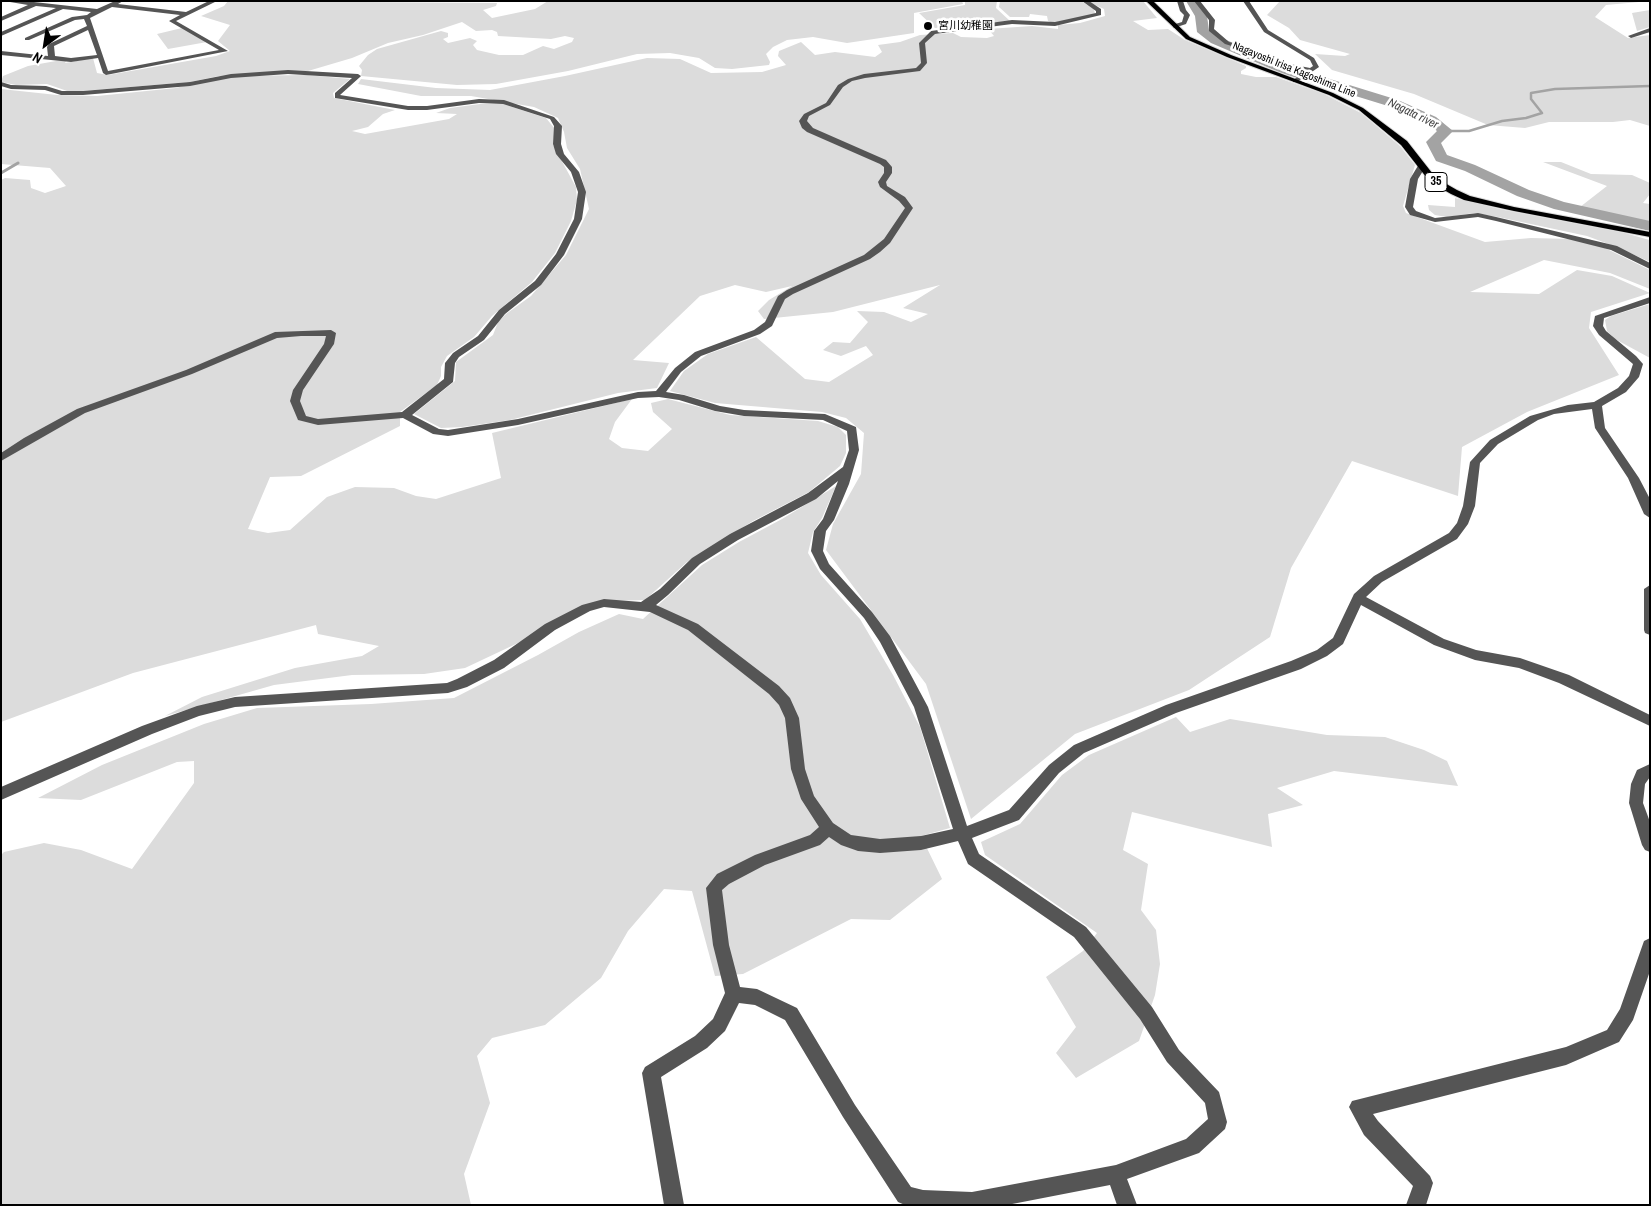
<!DOCTYPE html>
<meta charset="utf-8">
<style>
body{margin:0}
#map{position:relative;width:1651px;height:1206px;overflow:hidden;background:#fff;font-family:"Archivo Narrow",sans-serif}
canvas{display:block}
.frame{position:absolute;inset:0;border:2px solid #000;pointer-events:none}
.north{position:absolute;left:20px;top:20px;width:50px;height:50px;-webkit-text-stroke:4px #fff;paint-order:stroke;rotate:211deg;font-size:14px;font-weight:700;line-height:20px;text-align:center;color:#000}
.north::after{content:'';display:block;margin:auto;width:18px;height:22px;background:#000;clip-path:polygon(50% 0,100% 100%,50% 72%,0 100%)}
</style>
<div id="map">
<canvas width="1651" height="1206"></canvas>
<div class="frame"></div>
<div class="north">N</div>
</div>
<script>
const c = document.querySelector('canvas').getContext('2d');
c.lineJoin = 'round';
function fill(path, color) {
  c.fillStyle = color;
  c.fill(path, 'evenodd');
}
function poly(rows) {
  const path = new Path2D();
  for (const r of rows) {
    path.moveTo(r[0], r[1]);
    for (let i = 2; i < r.length; i += 2) path.lineTo(r[i], r[i + 1]);
  }
  return path;
}
function stroke(path, color, width, dash) {
  c.strokeStyle = color;
  c.lineWidth = width;
  c.lineCap = dash ? 'butt' : 'round';
  c.setLineDash(dash || []);
  c.stroke(path);
}
function drawText(font, color, halo, rows, align = 'center') {
  c.font = font + ' "Archivo Narrow","Noto Sans JP",sans-serif';
  c.lineWidth = 5;
  c.setLineDash([]);
  c.textBaseline = 'middle';
  c.strokeStyle = halo;
  c.fillStyle = color;
  for (const [text, x, y, turn = 0] of rows) {
    c.save();
    c.translate(x, y);
    c.rotate((+turn || 0) * Math.PI / 180);
    c.textAlign = isNaN(turn) ? turn : align;
    if (halo) c.strokeText(text, 0, 0);
    c.fillText(text, 0, 0);
    c.restore();
  }
}
fill(poly([
 [228,1,497,3,496,6,483,10,492,18,535,9,548,1,962,1,963,4,914,13,914,33,847,43,813,37,787,40,773,47,766,54,770,62,769,65,732,69,715,68,699,58,670,53,637,54,568,71,496,84,457,85,361,76,362,70,359,66,368,55,377,49,441,31,448,33,448,37,443,39,448,43,470,38,477,41,473,45,477,50,499,55,523,55,543,46,554,49,572,42,574,38,565,36,551,39,498,36,497,32,492,30,476,31,462,22,423,35,388,43,352,58,308,71,219,76,190,82,70,92,47,84,16,85,1,82,3,76,28,66,56,61,66,61,65,63,93,58,97,73,108,75,216,56,230,51,218,41,230,25,201,16,224,6],
 [965,1,997,1,996,8,1010,21,935,28,919,13,965,5],
 [1000,1,1081,1,1094,9,1095,14,1053,23,1048,21,1047,16,1030,14,1029,17,1010,17,999,7],
 [1086,1,1143,1,1157,18,1133,21,1148,30,1168,29,1185,40,1246,66,1246,68,1241,71,1241,74,1256,77,1276,77,1324,94,1361,113,1400,146,1415,165,1403,206,1406,213,1485,242,1531,238,1571,239,1605,248,1650,270,1650,289,1610,273,1544,260,1470,292,1539,294,1577,270,1612,276,1650,293,1591,312,1589,328,1619,375,1527,412,1462,447,1458,496,1352,461,1291,568,1270,637,1189,690,1075,734,971,819,926,684,826,550,833,524,861,474,864,433,846,418,822,412,715,403,670,391,684,371,708,354,756,337,805,379,829,382,873,355,866,346,841,356,823,350,833,342,850,343,868,322,857,311,884,312,911,322,928,314,903,308,940,285,833,312,764,319,758,311,769,300,792,286,766,292,735,285,700,296,633,360,669,363,657,388,618,393,510,420,462,427,441,428,414,414,455,381,456,362,493,335,498,322,506,314,531,296,566,255,589,209,580,169,567,148,564,132,558,118,534,107,471,96,421,96,358,84,361,79,436,88,490,90,565,76,647,58,680,59,711,73,762,72,786,65,778,56,779,51,801,42,815,55,835,52,875,57,882,52,878,45,900,42,920,35,953,33,961,37,987,38,994,36,988,29,1032,26,1058,29,1058,25,1080,23,1105,16,1104,9],
 [1280,1,1650,1,1606,5,1595,17,1628,38,1650,35,1650,126,1630,120,1613,122,1549,122,1525,128,1488,125,1414,94,1332,70,1315,54,1345,56,1350,54,1300,40,1289,28,1267,15],
 [1650,10,1650,27,1637,31,1632,13],
 [182,28,207,42,168,49,157,34],
 [307,75,350,79,333,93,334,98,395,110,383,114,368,127,352,131,365,134,449,119,457,114,436,113,450,108,480,104,503,104,546,118,555,129,553,145,576,187,577,200,571,221,555,253,532,282,492,316,474,337,447,356,441,367,441,376,437,385,400,412,400,426,301,476,270,477,248,529,268,533,290,530,327,497,355,487,394,488,416,496,436,499,501,478,492,433,632,399,615,422,609,439,622,448,648,451,672,429,653,412,651,403,668,399,730,415,818,421,838,427,846,435,846,453,840,466,809,492,753,521,687,562,645,600,607,601,465,668,424,674,352,675,274,685,165,716,202,697,295,668,362,656,379,646,318,634,316,625,133,673,1,722,1,180,5,178,30,180,31,188,45,193,66,186,50,168,1,164,1,89,57,95,97,96,176,88,210,79,236,76],
 [1543,162,1561,162,1591,174,1632,175,1650,183,1650,194,1643,203,1650,204,1650,222,1580,207,1607,186],
 [1455,198,1504,210,1625,233,1646,239,1650,240,1650,262,1619,248,1587,236,1498,217,1474,213,1447,217,1435,215,1429,210,1428,205,1455,207],
 [1650,304,1650,358,1615,339,1607,331,1605,320,1611,316],
 [836,486,822,518,813,532,808,553,821,575,860,619,893,675,920,727,950,828,921,836,942,879,890,920,851,919,743,974,715,976,692,891,664,889,628,931,601,978,545,1025,492,1038,477,1056,490,1103,464,1174,471,1205,1,1205,1,855,4,852,44,843,81,850,132,869,194,783,194,761,177,762,81,800,38,798,102,765,204,724,257,708,371,704,454,698,538,655,579,632,619,614,643,619,702,565,739,542,782,519],
 [1176,717,1190,732,1230,719,1327,735,1385,737,1424,750,1447,761,1458,786,1334,771,1277,788,1303,805,1268,814,1272,847,1132,812,1123,850,1148,864,1141,910,1156,930,1160,964,1155,995,1139,1041,1076,1078,1056,1053,1076,1027,1046,977,1083,951,1097,933,985,855,981,842,1020,824,1062,775,1089,755]
]), '#dcdcdc');
stroke(poly([
 [1446,131,1469,131,1502,121,1526,118,1542,113,1531,99,1531,93,1555,89,1650,86]
]), '#a3a3a3', 2.5);
stroke(poly([
 [1,173,18,163]
]), '#a3a3a3', 3);
fill(poly([
 [1186,1,1197,1,1207,16,1209,30,1219,37,1291,67,1398,100,1436,117,1453,131,1441,143,1447,155,1475,165,1529,190,1564,202,1650,221,1650,231,1554,209,1517,196,1465,171,1436,161,1426,142,1437,131,1426,123,1388,106,1281,73,1211,43,1197,32,1195,16,1186,1]
]), '#a3a3a3');
const major = poly([
 [1146,1,1153,1,1190,37,1231,55,1333,93,1363,108,1407,141,1436,178,1457,190,1470,196,1514,207,1650,232,1650,237,1514,211,1464,200,1451,194,1430,182,1401,145,1359,110,1329,95,1227,57,1186,39,1146,1]
]);
stroke(major, '#dbdbdb', 2);
fill(poly([
 [4,1,25,1,97,9,115,1,123,1,118,4,186,12,209,1,217,1,176,21,228,51,106,75,103,73,98,58,71,62,1,55,1,51,48,56,47,47,49,44,87,26,84,19,75,20,29,40,25,40,25,38,72,17,87,15,91,12,63,9,1,36,1,32,56,8,36,6,1,21,1,17,28,5,4,1],
 [112,7,180,15,169,21,219,50,108,71,90,18,112,7],
 [88,30,97,55,71,58,55,56,54,46,88,30],
 [1082,1,1089,1,1101,9,1101,15,1055,26,1012,24,935,34,925,43,927,63,920,71,865,78,852,81,843,87,830,105,809,116,807,121,813,128,886,160,892,167,892,173,886,182,887,186,905,197,913,208,890,243,880,252,870,259,793,294,785,299,772,326,760,334,701,356,681,372,666,392,684,395,720,406,744,410,825,414,856,427,859,450,849,484,834,520,826,531,823,551,829,564,872,612,890,636,928,707,967,826,1009,810,1049,765,1074,745,1166,705,1291,661,1317,650,1333,638,1354,594,1374,576,1449,533,1457,523,1463,506,1470,462,1490,440,1530,416,1568,405,1594,402,1618,388,1629,376,1633,364,1599,335,1593,326,1595,316,1650,297,1650,303,1604,318,1603,326,1606,331,1636,356,1643,364,1639,377,1626,392,1602,406,1605,428,1639,478,1650,499,1650,518,1644,514,1628,478,1595,428,1592,409,1554,414,1538,420,1498,444,1480,463,1475,506,1468,524,1457,539,1382,582,1366,597,1444,639,1476,650,1520,658,1569,675,1650,715,1650,726,1559,683,1519,668,1475,660,1434,645,1361,605,1343,644,1327,656,1301,669,1176,713,1084,753,1059,773,1019,820,972,838,979,854,1086,927,1152,1007,1179,1050,1219,1092,1227,1122,1225,1129,1199,1153,1127,1179,1137,1205,1117,1205,1110,1185,1007,1205,905,1205,898,1202,843,1117,785,1020,755,1005,739,1003,725,1031,707,1048,661,1077,684,1205,664,1205,642,1073,645,1067,695,1036,713,1019,725,993,713,945,706,888,717,874,755,855,810,835,819,827,801,799,791,769,785,718,779,705,769,694,688,630,650,612,604,607,590,611,555,630,504,668,467,687,448,693,235,707,199,716,152,734,1,800,1,787,142,726,197,706,235,697,447,683,457,679,494,660,545,624,582,605,604,599,641,602,660,589,692,558,730,534,808,493,843,467,849,450,847,431,823,420,744,416,715,411,679,400,659,397,638,398,518,425,448,436,433,434,403,418,318,425,298,420,290,401,293,390,324,344,326,336,301,336,277,338,192,374,85,413,1,461,1,453,24,438,77,409,186,370,275,332,331,330,336,333,334,344,303,390,300,401,306,416,318,419,402,412,444,379,445,363,453,353,478,336,499,310,535,281,556,254,574,219,578,192,571,172,556,154,553,144,554,126,550,119,503,104,479,103,427,110,408,110,335,98,335,93,352,78,288,74,231,78,190,86,83,95,61,95,45,90,11,89,1,86,1,82,11,85,46,86,62,91,83,91,190,82,231,74,288,70,358,74,361,76,360,77,340,95,408,106,427,106,479,99,504,100,554,117,562,126,561,144,564,154,579,172,586,192,582,219,564,255,541,285,505,314,484,340,459,357,455,363,453,382,412,415,439,429,448,430,518,419,638,392,656,391,675,368,695,352,754,330,765,322,778,296,787,290,864,255,884,239,905,208,899,201,880,187,878,182,884,173,884,167,880,164,807,132,802,128,799,121,804,114,826,103,838,85,848,79,864,74,916,68,921,63,919,43,931,31,1012,20,1055,22,1096,13,1096,11,1082,1],
 [838,481,823,519,814,531,811,551,820,569,864,618,880,642,914,707,953,829,921,836,880,839,851,835,833,823,814,796,805,769,799,718,790,698,779,686,698,624,656,605,668,595,700,564,738,540,816,499,838,481],
 [829,837,841,845,858,851,880,853,921,850,958,841,968,864,1074,937,1140,1019,1167,1062,1205,1103,1208,1119,1186,1139,1116,1165,972,1192,923,1190,911,1187,855,1105,797,1008,757,989,740,987,729,945,722,890,729,884,765,865,820,845,829,837],
 [1177,1,1183,1,1186,10,1190,15,1186,24,1174,28,1172,25,1182,22,1184,15,1180,11,1177,1],
 [1194,1,1200,1,1215,20,1214,29,1229,42,1249,48,1280,62,1310,68,1313,66,1310,60,1264,32,1243,1,1249,1,1268,30,1314,58,1319,67,1297,82,1293,82,1293,80,1306,71,1276,65,1245,50,1225,44,1209,31,1209,20,1194,1],
 [1650,28,1650,32,1631,38,1628,36,1650,28],
 [1419,164,1426,166,1418,179,1413,207,1416,211,1435,218,1478,213,1496,217,1617,246,1650,263,1650,269,1611,250,1496,221,1478,217,1435,222,1410,215,1405,207,1410,179,1419,164],
 [1650,585,1650,635,1645,633,1644,630,1644,589,1650,585],
 [1650,764,1650,777,1645,784,1643,803,1650,822,1650,852,1645,850,1642,845,1629,803,1631,784,1637,770,1650,764],
 [1650,938,1650,971,1633,1020,1619,1042,1566,1065,1373,1114,1378,1121,1430,1176,1433,1183,1426,1205,1406,1205,1413,1186,1364,1135,1349,1107,1352,1101,1566,1047,1607,1030,1620,1009,1644,941,1650,938]
]), '#555');
fill(major, '#000');
for (const [x, y, r, color] of [
 [928,26,5,"#000"]
]) {
  const dot = new Path2D();
  dot.arc(x, y, r, 0, 2 * Math.PI);
  c.fillStyle = color;
  c.fill(dot);
  stroke(dot, '#fff', 2);
}
drawText('11px', '#000', '#fff', [
 ["宮川幼稚園",938,26]
], 'left');
drawText('11px', '#000', '#fff', [
 ["Nagayoshi Irisa Kagoshima Line",1294,70,22]
]);
drawText('italic 12px', '#444', '#fff', [
 ["Nagata river",1413,114,26]
]);
for (const [x, y, w] of [
 [1436,182,22]
]) {
  const box = new Path2D();
  box.roundRect(x - w / 2, y - 9.5, w, 19, 4);
  c.fillStyle = '#fff';
  c.fill(box);
  stroke(box, '#000', 1);
}
drawText('bold 12px', '#000', null, [
 ["35",1436,182]
]);
</script>
